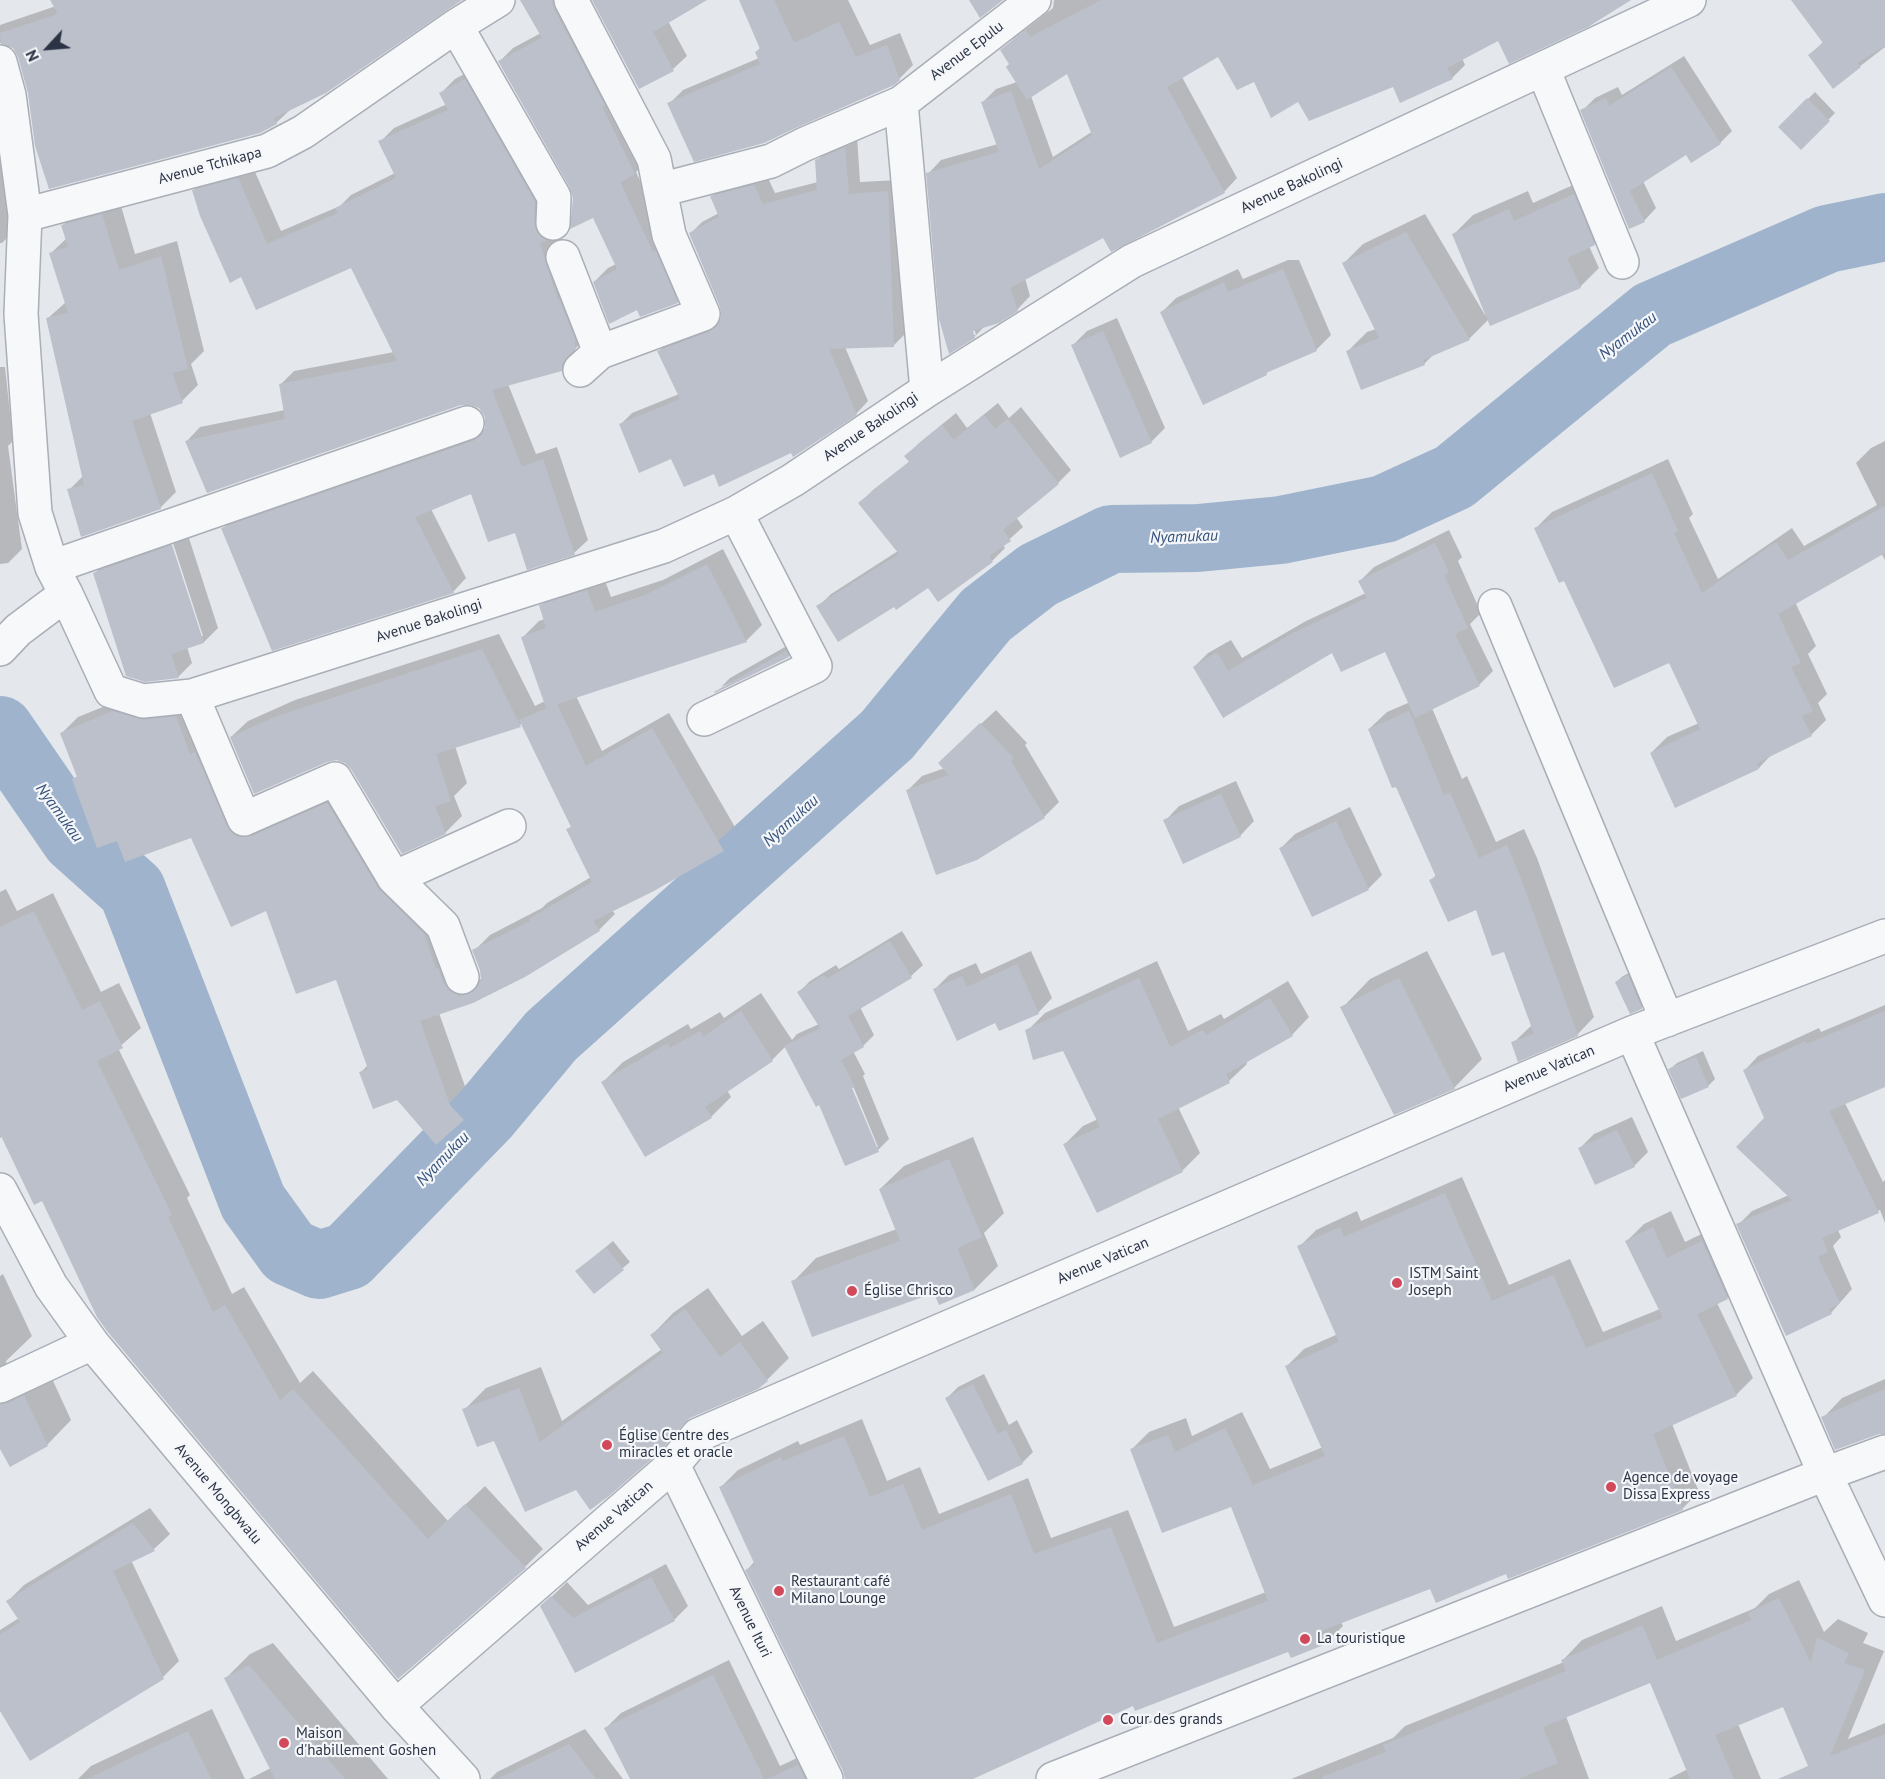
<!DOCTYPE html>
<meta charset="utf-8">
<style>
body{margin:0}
#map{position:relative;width:1885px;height:1779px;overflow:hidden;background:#e4e7ec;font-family:"PT Sans",sans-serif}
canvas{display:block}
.north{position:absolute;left:18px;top:18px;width:60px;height:60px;-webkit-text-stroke:4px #f4f6f9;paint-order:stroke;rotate:244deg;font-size:16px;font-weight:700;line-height:24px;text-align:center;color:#2b3445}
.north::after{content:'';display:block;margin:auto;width:21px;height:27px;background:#2b3445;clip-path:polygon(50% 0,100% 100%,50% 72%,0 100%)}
</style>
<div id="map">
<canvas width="1885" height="1779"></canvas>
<div class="north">N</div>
</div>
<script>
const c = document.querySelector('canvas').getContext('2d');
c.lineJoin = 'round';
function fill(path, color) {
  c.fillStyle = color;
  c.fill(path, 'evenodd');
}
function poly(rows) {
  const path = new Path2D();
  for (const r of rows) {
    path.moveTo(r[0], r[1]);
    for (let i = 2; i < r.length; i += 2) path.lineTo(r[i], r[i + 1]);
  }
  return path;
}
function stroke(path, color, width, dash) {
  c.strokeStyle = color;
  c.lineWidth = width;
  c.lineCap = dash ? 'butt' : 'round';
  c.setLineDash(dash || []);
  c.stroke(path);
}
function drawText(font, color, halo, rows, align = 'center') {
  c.font = font + ' "PT Sans",sans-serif';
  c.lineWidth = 4.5;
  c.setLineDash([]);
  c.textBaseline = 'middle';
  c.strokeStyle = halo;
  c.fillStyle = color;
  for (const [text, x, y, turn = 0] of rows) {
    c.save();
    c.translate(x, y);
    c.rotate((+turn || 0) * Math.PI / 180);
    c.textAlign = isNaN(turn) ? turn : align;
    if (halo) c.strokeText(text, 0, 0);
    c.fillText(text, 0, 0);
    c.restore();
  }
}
fill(poly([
 [52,0,460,0,291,109,276,123,29,92,19,56,15,48,6,43,0,43,0,25,56,6],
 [522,0,570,0,648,159,636,172,691,288,677,302,638,308,594,282,608,268,616,264,594,216,574,198,572,187,500,61,513,48,541,33],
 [594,0,704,0,668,21,687,56,673,69],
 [741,0,848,0,870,45,900,33,913,65,899,79,669,104,683,90,759,58,756,52,761,47],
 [1054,0,1231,0,1245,23,1282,0,1353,0,1303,29,1325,68,1454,0,1628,0,1587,25,1509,62,1498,39,1462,58,1465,65,1452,78,1401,101,1394,85,1310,119,1298,100,1272,115,1255,80,1238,88,1219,55,1182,77,1237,178,1224,192,1112,250,1103,236,1025,278,1030,296,1017,310,998,321,985,326,974,337,950,352,941,319,928,174,941,160,998,144,983,102,996,89,1017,82,1008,67,1011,64,1002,50,1016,37,1053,8],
 [1068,72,1093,131,1053,157,1031,96],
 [970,324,973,324,976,335,973,335],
 [1793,0,1885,0,1885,47,1833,87,1810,55,1824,41],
 [1684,56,1732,131,1720,143,1687,153,1643,181,1656,208,1644,221,1582,111,1595,98,1618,87,1622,95],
 [479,66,554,231,559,250,589,334,575,349,575,356,561,370,508,384,536,454,557,447,588,540,574,553,516,531,472,492,431,509,466,578,453,592,223,529,236,515,487,428,486,417,480,407,470,403,187,441,200,427,285,410,280,385,294,371,394,352,352,266,242,275,193,191,207,177,252,165,281,231,340,206,351,195,395,173,380,142,394,128,447,104,441,93,455,79],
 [0,71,15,230,2,243,0,243],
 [1815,92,1835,113,1801,148,1780,127],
 [857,136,860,182,899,180,905,334,893,346,845,347,868,401,856,414,792,451,715,472,620,425,632,413,679,394,659,351,671,339,721,321,722,306,690,234,702,222,719,213,712,197,723,185,766,174,775,193,818,182,817,161,829,148],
 [1593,176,1613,225,1594,244,1589,246,1599,268,1580,287,1489,319,1469,339,1434,354,1424,364,1348,351,1367,332,1376,329,1344,263,1363,244,1425,214,1485,315,1486,314,1454,234,1473,215,1528,191,1533,203],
 [119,199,135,254,177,241,204,351,191,364,198,385,182,401,150,413,176,492,160,508,69,490,83,476,47,319,66,302,51,253,67,238,63,225,79,209],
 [1288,260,1299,260,1331,335,1316,350,1269,370,1266,374,1162,312,1176,298,1238,269,1243,279],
 [1117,318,1165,428,1151,442,1073,345,1087,331],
 [0,367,5,367,13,441,8,446,22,549,8,563,0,564],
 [998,403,1009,418,1021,407,1071,470,1058,483,1016,517,1023,527,1003,545,1005,548,992,561,929,586,894,605,818,607,831,594,898,551,860,503,873,490,910,461,906,456,919,443,956,413,967,428],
 [1885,441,1885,560,1881,553,1795,602,1816,646,1808,654,1827,694,1818,703,1826,720,1811,735,1772,754,1759,768,1651,753,1667,737,1699,723,1670,661,1565,579,1536,528,1552,512,1668,459,1693,514,1689,518,1718,579,1792,528,1804,546,1877,505,1856,463,1871,448],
 [1449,530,1462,557,1458,561,1481,613,1470,624,1493,671,1480,684,1432,708,1462,779,1467,776,1496,842,1524,829,1537,858,1594,1017,1577,1035,1513,1043,1533,1024,1505,950,1477,908,1431,880,1437,874,1369,729,1387,712,1410,702,1386,650,1333,651,1224,716,1194,667,1208,653,1231,640,1242,658,1306,621,1366,593,1360,581,1374,567],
 [187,532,218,628,204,642,187,647,192,663,178,677,95,573,109,559],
 [171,537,203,636,200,636,169,538],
 [723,549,762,625,746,641,576,696,602,751,669,713,739,834,723,850,612,910,615,914,599,930,439,1013,466,1089,479,1103,463,1119,398,1098,361,1072,368,1065,337,978,191,836,118,839,74,779,78,775,62,733,78,717,130,696,192,701,242,810,344,788,475,980,482,979,481,970,474,951,490,935,542,908,547,903,591,877,568,830,572,826,522,724,455,746,467,783,454,796,462,816,445,833,352,768,346,762,231,737,248,721,295,700,499,634,535,706,545,701,523,637,539,621,545,619,541,606,557,590,603,575,611,597,663,580],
 [801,638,803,642,789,656,721,687,730,678],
 [996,710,1027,743,1025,745,1059,802,1044,817,976,858,908,790,922,776,945,768,954,749],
 [1236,781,1254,821,1240,836,1165,821,1179,806],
 [1350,807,1382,875,1368,889,1281,848,1295,834],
 [6,889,17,911,53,893,101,992,119,983,141,1028,118,1048,190,1195,187,1198,232,1294,244,1287,300,1383,313,1371,448,1521,485,1486,543,1549,525,1567,398,1677,42,1199,3,1136,0,1138,0,892],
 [902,931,923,965,911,976,860,1007,874,1035,863,1046,853,1051,865,1074,863,1076,889,1139,878,1150,820,1103,786,1046,772,1060,727,1090,731,1097,711,1117,603,1082,623,1062,688,1024,691,1029,720,1012,724,1018,761,993,792,1040,797,1034,819,1024,799,992,810,981,836,965,839,969],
 [851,1081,878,1147,875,1147,848,1082],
 [1031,951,1052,998,1038,1013,996,1021,935,989,949,975,976,963,981,974],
 [1427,951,1482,1059,1454,1088,1342,1008,1370,979],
 [1157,961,1188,1031,1221,1014,1224,1019,1288,981,1309,1017,1292,1035,1246,1061,1247,1064,1229,1081,1178,1107,1200,1153,1182,1171,1065,1144,1083,1126,1098,1119,1064,1049,1027,1031,1045,1013],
 [1635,970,1648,1001,1641,1008,1616,982,1623,976],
 [1885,1005,1885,1086,1845,1103,1883,1182,1885,1180,1885,1223,1880,1210,1838,1230,1841,1237,1833,1246,1852,1289,1831,1313,1738,1225,1752,1211,1789,1195,1766,1118,1745,1070,1758,1056,1819,1028,1821,1032],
 [1703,1051,1715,1079,1709,1085,1682,1097,1670,1069,1677,1063],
 [1632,1117,1648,1152,1634,1166,1580,1148,1594,1134],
 [973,1137,1004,1213,984,1233,998,1266,975,1289,940,1303,935,1291,793,1282,816,1258,897,1229,880,1189,904,1166],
 [1462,1177,1509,1285,1570,1259,1603,1332,1660,1309,1627,1241,1644,1224,1671,1211,1685,1242,1720,1225,1744,1281,1727,1298,1717,1303,1753,1378,1736,1395,1672,1424,1699,1492,1682,1509,1507,1572,1431,1587,1341,1622,1343,1626,1326,1643,1292,1656,1289,1650,1134,1704,967,1779,846,1779,844,1770,747,1570,755,1561,721,1487,738,1470,798,1441,800,1445,862,1419,887,1481,920,1467,939,1514,1028,1478,1051,1538,1128,1510,1174,1627,1266,1592,1231,1505,1132,1449,1149,1432,1186,1418,1192,1436,1242,1412,1270,1469,1323,1447,1287,1366,1304,1349,1338,1334,1299,1247,1316,1230,1357,1211,1361,1221],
 [613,1241,630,1262,594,1292,584,1265],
 [3,1274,32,1336,6,1361,7,1369,49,1372,71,1420,47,1445,0,1445,0,1276],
 [708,1288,742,1336,763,1321,789,1358,767,1380,691,1416,659,1451,576,1488,495,1439,464,1410,486,1388,541,1367,562,1421,662,1349,652,1335,673,1313],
 [984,1374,1009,1425,1017,1420,1033,1452,1022,1463,947,1398,958,1387],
 [1885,1379,1885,1432,1823,1418,1842,1398],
 [150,1508,170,1534,154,1549,131,1560,179,1661,163,1677,0,1708,0,1630,19,1618,8,1601,24,1585],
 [666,1564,688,1606,674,1620,576,1671,542,1606,567,1582,588,1605],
 [1799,1580,1824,1632,1838,1619,1868,1633,1863,1643,1884,1651,1848,1739,1885,1723,1885,1779,1815,1779,1784,1705,1738,1724,1761,1779,1668,1779,1688,1769,1651,1681,1566,1716,1589,1779,1291,1779,1393,1738,1405,1726,1564,1662,1563,1660,1582,1640,1662,1606,1676,1641,1755,1608,1769,1594],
 [273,1643,388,1779,249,1779,271,1768,226,1678,250,1654],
 [729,1660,780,1766,814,1750,822,1779,632,1779,605,1729,621,1713],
 [212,1709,245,1779,78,1779,91,1766],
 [585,1729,623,1779,490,1779,497,1772]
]), '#0003');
stroke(poly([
 [0,730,75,839,132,890,253,1202,289,1252,319,1265,348,1256,486,1114,551,1036,887,735,986,615,1038,575,1111,539,1198,538,1281,530,1384,509,1454,477,1652,315,1827,239,1885,227]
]), '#9fb4cc', 68);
fill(poly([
 [50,0,462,0,326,93,274,118,277,124,260,133,49,189,35,146,28,93,18,57,13,48,1,44,0,33,58,14],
 [520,0,552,0,554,9,605,106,602,107,635,174,620,182,653,252,656,251,678,303,640,317,637,310,609,324,593,282,617,269,593,218,570,229,573,198,570,188,498,61,542,38],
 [592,0,707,0,653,32,674,71,639,89],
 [739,0,774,0,794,43,839,22,856,57,887,45,900,80,894,85,798,127,764,143,694,162,667,103,760,64,755,52,760,49],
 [969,0,1003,0,980,18],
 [1101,0,1631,0,1588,27,1509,64,1498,41,1447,68,1453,79,1400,103,1393,87,1309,121,1298,102,1271,118,1254,82,1237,90,1218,57,1167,87,1225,193,1111,252,1103,238,1010,288,1018,311,999,323,973,331,975,338,949,354,939,319,926,173,999,152,981,102,1011,91,1039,169,1092,135,1067,74,1027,100,1006,67,1009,64,1000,50,1026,30,1030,37],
 [1791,0,1885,0,1885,46,1857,63,1861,67,1833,89,1808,55,1823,43],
 [1671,67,1721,144,1691,163,1686,155,1630,191,1645,222,1629,229,1580,110,1606,98,1609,106],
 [465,79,535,202,534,222,536,231,543,238,547,240,540,243,546,264,558,300,559,299,576,341,574,342,576,348,562,364,562,371,492,390,522,467,543,459,575,555,527,570,515,533,488,542,471,494,415,517,454,593,272,651,221,528,473,441,482,435,485,427,485,417,479,408,470,405,461,405,207,493,185,441,285,419,279,384,397,361,351,268,256,310,241,277,230,283,200,216,192,190,238,178,267,244,338,213,335,208,396,178,378,141,448,110,439,93],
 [1807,98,1830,121,1801,150,1778,127],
 [845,147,849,194,888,191,894,347,829,349,857,415,793,457,791,453,719,487,714,474,684,487,671,459,639,473,619,424,680,399,657,351,709,332,717,326,721,317,720,307,689,233,719,217,710,196,754,185,763,204,817,190,815,160],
 [1574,194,1595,245,1567,258,1581,288,1490,326,1452,234,1509,209,1514,221],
 [102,214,119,270,161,256,188,369,172,373,183,403,132,421,161,509,81,537,67,489,84,485,46,318,68,313,49,253,68,247,61,225],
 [1406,232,1470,340,1423,360,1425,365,1361,390,1346,351,1379,338,1342,263],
 [1283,269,1317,351,1266,373,1267,375,1203,405,1160,312,1224,282,1228,292],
 [1103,331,1152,443,1120,458,1071,345],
 [984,415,995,429,1008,419,1059,484,1003,530,1011,541,989,556,993,562,938,602,928,588,896,610,894,607,838,642,816,606,899,554,858,503,909,462,904,456,942,425,954,440],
 [1652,473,1678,531,1674,533,1702,593,1776,542,1788,560,1885,506,1885,553,1778,614,1801,663,1791,667,1813,711,1802,716,1812,736,1757,763,1759,769,1675,808,1650,753,1700,729,1669,663,1614,688,1564,581,1559,583,1534,528],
 [1435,543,1449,572,1444,575,1468,628,1455,634,1480,686,1415,718,1385,652,1341,672,1332,653,1223,718,1193,667,1217,652,1228,671,1291,634,1367,598,1358,581],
 [172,545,204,643,171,654,179,678,145,682,126,676,93,573],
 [707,564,747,642,557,704,586,766,652,728,724,851,652,892,593,921,600,931,525,977,473,1003,420,1021,450,1105,464,1120,436,1145,397,1100,373,1109,359,1072,368,1069,336,980,296,994,266,911,231,927,191,838,125,862,117,841,97,848,72,779,77,777,60,733,113,711,144,720,176,716,190,755,195,752,227,826,232,834,241,837,252,836,327,803,378,888,424,934,436,969,438,968,444,984,450,991,459,996,469,994,477,988,481,980,480,970,472,950,530,921,529,919,592,882,566,829,571,827,519,720,555,705,546,708,521,637,546,628,539,605,587,590,595,612,645,595],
 [482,649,521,727,436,754,451,801,435,806,446,834,402,854,351,769,345,763,337,760,327,762,254,794,230,737,277,716],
 [786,651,789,657,715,693,714,692],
 [1409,711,1444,795,1450,793,1479,858,1507,845,1520,876,1578,1036,1518,1062,1511,1042,1534,1034,1504,952,1492,956,1476,910,1448,922,1429,880,1436,877,1396,787,1392,788,1368,729],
 [980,723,1014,758,1011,761,1045,818,977,860,936,875,906,790,949,775,938,763],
 [1221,794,1241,837,1183,864,1163,820],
 [1336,821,1369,890,1312,917,1279,848],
 [34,911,82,1010,100,1001,123,1048,97,1061,172,1215,168,1217,213,1312,225,1305,280,1400,293,1389,428,1539,465,1504,526,1568,398,1679,107,1331,97,1317,42,1201,34,1205,0,1134,0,927],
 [890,941,912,978,848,1016,864,1047,841,1060,855,1087,852,1088,879,1152,845,1166,819,1105,816,1107,784,1046,820,1028,797,992,824,975,827,979],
 [1017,964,1039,1014,999,1031,995,1023,957,1041,933,989,962,976,967,987],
 [1628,975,1642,1009,1630,1014,1615,982],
 [1139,978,1170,1047,1203,1030,1206,1035,1270,998,1293,1036,1226,1074,1230,1083,1158,1119,1183,1172,1097,1213,1063,1144,1100,1127,1063,1051,1033,1060,1025,1030],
 [1399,978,1455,1089,1394,1115,1340,1007],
 [741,1011,773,1061,705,1107,712,1118,645,1157,601,1082,668,1043,670,1048,700,1031,703,1037],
 [1885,1011,1885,1087,1829,1111,1879,1213,1822,1238,1828,1252,1818,1257,1840,1303,1829,1309,1832,1314,1786,1336,1736,1224,1792,1200,1736,1147,1764,1118,1743,1070,1806,1041,1807,1044],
 [1696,1057,1709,1087,1681,1099,1668,1069],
 [1617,1130,1635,1167,1595,1185,1578,1148],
 [949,1159,982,1237,957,1248,975,1290,939,1305,934,1293,812,1337,791,1281,900,1241,879,1189],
 [1445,1193,1492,1301,1553,1275,1586,1348,1663,1318,1625,1241,1653,1227,1667,1258,1702,1241,1728,1299,1697,1314,1737,1396,1653,1434,1683,1510,1508,1579,1506,1574,1436,1603,1430,1589,1321,1631,1326,1644,1291,1658,1288,1652,1135,1711,1133,1706,973,1779,845,1779,843,1771,745,1570,755,1565,719,1487,781,1457,783,1461,844,1436,870,1497,903,1484,922,1530,1011,1494,1034,1554,1111,1527,1157,1643,1268,1601,1231,1507,1162,1533,1130,1449,1168,1435,1175,1452,1225,1428,1253,1485,1325,1456,1285,1366,1339,1342,1297,1246,1340,1227,1344,1237],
 [606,1247,624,1270,594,1294,575,1271],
 [685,1309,720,1357,740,1342,768,1381,758,1389,690,1418,684,1423,660,1452,609,1496,590,1510,576,1490,525,1512,494,1441,477,1447,462,1409,519,1388,540,1442,663,1353,650,1335],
 [973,1384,998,1434,1006,1430,1023,1464,988,1481,945,1398],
 [1885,1389,1885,1434,1879,1434,1835,1450,1821,1417],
 [24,1395,48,1446,10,1467,0,1449,0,1404,8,1403],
 [133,1523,155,1551,113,1571,164,1679,30,1761,0,1711,0,1635,20,1622,6,1601],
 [651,1577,675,1621,575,1673,540,1606,551,1596,573,1618],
 [1779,1598,1811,1663,1817,1637,1849,1653,1844,1663,1865,1670,1830,1756,1885,1734,1885,1779,1778,1779,1808,1766,1783,1707,1715,1735,1734,1779,1690,1779,1650,1683,1543,1727,1558,1763,1518,1779,1322,1779,1322,1777,1386,1752,1383,1745,1566,1671,1561,1660,1642,1625,1657,1660,1751,1620,1748,1613],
 [249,1665,345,1779,275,1779,224,1678],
 [713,1675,764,1779,630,1779,604,1728],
 [188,1731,211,1779,87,1779],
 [569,1744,596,1779,497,1779],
 [798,1765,805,1779,767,1779]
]), '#bbc0ca');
const minor = poly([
 [571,0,654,159,669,235,703,314,600,352,580,370],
 [456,26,554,197,553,223],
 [0,62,9,95,25,215,21,314,35,513,52,567,66,594,111,691,143,701,192,696,664,546,736,513,793,480,927,390,1132,261,1689,0],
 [1543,69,1622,262],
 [901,103,927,390],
 [660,190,771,161,805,144,901,103,1034,0],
 [25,215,267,151,303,132,456,26,498,0],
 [563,257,600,352],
 [52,567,467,423],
 [1495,606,1667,1020],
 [0,649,18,630,66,594],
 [192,696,244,819,335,779,394,878,443,926,462,977],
 [704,719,815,666,736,513],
 [394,878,509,826],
 [1632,1033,1825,1474,1885,1600],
 [0,1190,51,1286,92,1343,396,1706,463,1779],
 [0,1386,92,1343],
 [673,1465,826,1779],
 [396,1706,673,1465,698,1435,1632,1033,1885,936],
 [1053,1779,1825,1474,1885,1452]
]);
stroke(minor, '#a9aeb7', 36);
stroke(minor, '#f7f8fa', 33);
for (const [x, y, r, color] of [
 [1397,1283,6,"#d1495b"],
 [852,1291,6,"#d1495b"],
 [607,1445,6,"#d1495b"],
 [1611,1487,6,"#d1495b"],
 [779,1591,6,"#d1495b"],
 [1305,1639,6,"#d1495b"],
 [1108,1720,6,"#d1495b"],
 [284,1743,6,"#d1495b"]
]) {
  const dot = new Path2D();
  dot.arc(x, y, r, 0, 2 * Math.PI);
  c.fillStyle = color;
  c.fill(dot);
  stroke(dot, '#f4f6f9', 2);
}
drawText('15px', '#2b3445', '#f4f6f9', [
 ["Avenue Epulu",967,51,-37],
 ["Avenue Tchikapa",210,166,-15],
 ["Avenue Bakolingi",1292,186,-25],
 ["Avenue Bakolingi",871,427,-34],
 ["Avenue Bakolingi",429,621,-18],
 ["Avenue Vatican",1549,1069,-23],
 ["Avenue Vatican",1103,1261,-23],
 ["Avenue Mongbwalu",218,1494,50],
 ["Avenue Vatican",614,1516,-41],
 ["Avenue Ituri",750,1622,64]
]);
drawText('15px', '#2b3445', '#f4f6f9', [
 ["ISTM Saint",1409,1274],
 ["Joseph",1409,1291],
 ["Église Chrisco",864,1291],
 ["Église Centre des",619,1436],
 ["miracles et oracle",619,1453],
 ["Agence de voyage",1623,1478],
 ["Dissa Express",1623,1495],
 ["Restaurant café",791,1582],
 ["Milano Lounge",791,1599],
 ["La touristique",1317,1639],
 ["Cour des grands",1120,1720],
 ["Maison",296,1734],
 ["d'habillement Goshen",296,1751]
], 'left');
drawText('italic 16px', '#34527a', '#f4f6f9', [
 ["Nyamukau",1628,336,-37],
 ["Nyamukau",1184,537,-2],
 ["Nyamukau",59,813,54],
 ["Nyamukau",791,821,-42],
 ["Nyamukau",443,1159,-46]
]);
</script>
